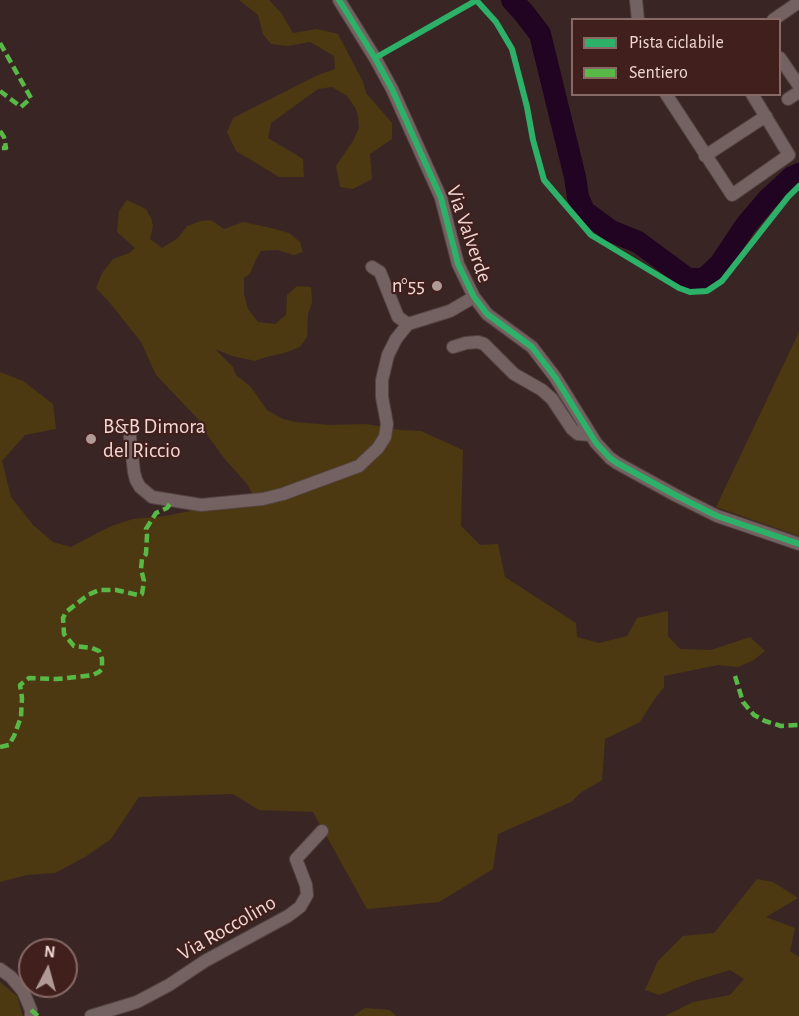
<!DOCTYPE html>
<meta charset="utf-8">
<style>
body{margin:0}
#map{position:relative;width:799px;height:1016px;overflow:hidden;background:#392624;font-family:"Alegreya Sans",sans-serif}
canvas{display:block}
.legend{position:absolute;left:571px;top:18px;width:210px;height:78px;box-sizing:border-box;background:#411f1c;border:2px solid #876966;margin:0;padding:8px 10px;list-style:none;font-size:18px;color:#f0d8d5}
.legend li{display:flex;align-items:center;gap:12px;height:30px}
.legend b{width:30px;border:2px solid #876966}
.north{position:absolute;left:18px;top:938px;width:60px;height:60px;box-sizing:border-box;background:#411f1c;border:2px solid #876966;border-radius:50%;rotate:6deg;font-size:16px;font-weight:700;line-height:24px;text-align:center;color:#f0d8d5}
.north::after{content:'';display:block;margin:auto;width:21px;height:27px;background:#b09a97;clip-path:polygon(50% 0,100% 100%,50% 72%,0 100%)}
</style>
<div id="map">
<canvas width="799" height="1016"></canvas>
<ul class="legend">
<li><b style="height:8px;background:#2db169"></b>Pista ciclabile</li>
<li><b style="height:8px;background:#58b947"></b>Sentiero</li>
</ul>
<div class="north">N</div>
</div>
<script>
const c = document.querySelector('canvas').getContext('2d');
c.lineJoin = 'round';
function fill(path, color) {
  c.fillStyle = color;
  c.fill(path, 'evenodd');
}
function poly(rows) {
  const path = new Path2D();
  for (const r of rows) {
    path.moveTo(r[0], r[1]);
    for (let i = 2; i < r.length; i += 2) path.lineTo(r[i], r[i + 1]);
  }
  return path;
}
function stroke(path, color, width, dash) {
  c.strokeStyle = color;
  c.lineWidth = width;
  c.lineCap = dash ? 'butt' : 'round';
  c.setLineDash(dash || []);
  c.stroke(path);
}
function drawText(font, color, halo, rows, align = 'center') {
  c.font = font + ' "Alegreya Sans",sans-serif';
  c.lineWidth = 4.5;
  c.setLineDash([]);
  c.textBaseline = 'middle';
  c.strokeStyle = halo;
  c.fillStyle = color;
  for (const [text, x, y, turn = 0] of rows) {
    c.save();
    c.translate(x, y);
    c.rotate((+turn || 0) * Math.PI / 180);
    c.textAlign = isNaN(turn) ? turn : align;
    if (halo) c.strokeText(text, 0, 0);
    c.fillText(text, 0, 0);
    c.restore();
  }
}
fill(poly([
 [239,0,269,0,282,14,293,33,317,29,338,34,363,82,366,93,392,123,392,139,370,154,372,179,353,189,340,187,336,166,353,141,359,128,358,116,356,109,347,96,332,87,318,89,271,123,268,138,303,159,304,177,279,177,236,151,227,132,233,118,316,76,335,69,334,56,310,42,288,46,271,44,263,34,258,15],
 [127,200,146,209,151,218,153,226,150,239,162,248,178,238,187,226,201,221,211,220,224,229,243,222,271,228,289,233,300,242,303,252,294,255,277,250,261,251,256,259,250,274,244,278,244,294,248,309,258,322,275,324,286,315,287,295,297,286,311,287,312,303,308,314,307,337,300,347,284,353,266,357,255,361,232,356,215,349,233,367,236,375,250,386,267,410,283,419,295,422,330,425,366,424,400,430,421,431,463,450,461,526,480,545,498,544,505,577,576,623,577,637,599,643,627,636,637,618,668,611,668,636,680,649,711,650,750,637,765,651,754,660,738,667,718,665,664,676,664,687,654,700,640,722,605,739,602,780,580,793,571,802,498,834,493,869,439,902,367,909,313,812,259,810,233,794,139,797,111,839,85,857,55,873,27,875,0,882,0,372,23,381,53,404,56,429,25,435,2,461,11,497,33,525,53,542,71,547,109,527,133,519,165,516,231,503,252,493,247,484,224,458,208,436,198,419,156,375,141,342,110,303,96,288,102,273,113,259,129,253,135,248,117,232,119,211],
 [799,332,799,536,716,507],
 [757,879,773,882,798,898,766,917,795,928,790,951,799,957,799,1016,665,1016,693,1002,730,995,744,979,730,970,694,981,659,995,645,990,658,961,683,936,714,933],
 [0,982,17,996,23,1016,0,1016],
 [365,1008,390,1010,396,1016,353,1016]
]), '#4c3911');
stroke(poly([
 [512,0,524,13,540,34,575,177,578,197,584,211,611,231,638,242,688,279,704,279,720,264,746,225,768,199,792,177,799,174]
]), '#210322', 22);
const minor = poly([
 [339,0,375,58,392,89,441,198,458,264,474,297,487,314,532,347,555,377,596,443,610,458,617,463,677,496,717,516,799,544],
 [636,0,638,20],
 [773,20,799,2],
 [780,58,799,86],
 [666,94,732,195,789,155,752,94],
 [788,99,799,92],
 [705,156,766,116],
 [372,267,380,272,398,317,408,324,450,311,474,297],
 [453,347,466,343,478,342,484,344,514,374,542,390,552,399,572,429,578,434,591,435],
 [130,437,134,472,136,480,140,487,152,497,201,505,263,499,283,494,359,466,378,448,385,437,387,424,382,397,382,380,388,355,396,339,408,324],
 [0,969,11,977,23,991,31,1010,31,1016],
 [91,1016,137,1002,169,985,205,961,288,916,300,907,307,895,306,885,296,859,322,831]
]);
stroke(minor, '#554442', 14);
stroke(minor, '#736261', 12);
stroke(poly([
 [0,43,31,98,21,107,0,91],
 [0,131,4,137,6,148,0,148],
 [735,676,743,702,754,715,765,721,781,726,799,725],
 [0,747,9,745,14,736,21,717,22,698,20,685,29,678,57,679,67,678,93,675,99,672,102,669,102,659,99,651,92,648,74,646,64,634,63,618,66,612,88,595,99,590,116,590,138,595,142,594,144,581,141,569,142,559,146,554,147,535,146,529,156,513,167,508,172,501],
 [31,1010,38,1016]
]), '#58b947', 4.5, [9, 4.5]);
stroke(poly([
 [339,0,375,58,392,89,441,198,458,264,474,297,487,314,532,347,555,377,596,443,610,458,617,463,677,496,717,516,799,544],
 [477,1,496,22,512,49,527,107,533,140,544,180,591,235,679,288,690,292,707,291,722,281,788,197,799,186],
 [375,58,477,0]
]), '#2db169', 6);
for (const [x, y, r, color] of [
 [437,286,6,"#b09a97"],
 [91,439,6,"#b09a97"]
]) {
  const dot = new Path2D();
  dot.arc(x, y, r, 0, 2 * Math.PI);
  c.fillStyle = color;
  c.fill(dot);
  stroke(dot, '#411f1c', 2);
}
drawText('21px', '#f0d8d5', '#411f1c', [
 ["Via Valverde",469,234,71],
 ["Via Roccolino",227,928,-30]
]);
drawText('21px', '#f0d8d5', '#411f1c', [
 ["n°55",425,286],
 ["B&B Dimora",103,427,"left"],
 ["del Riccio",103,451,"left"]
], 'right');
</script>
